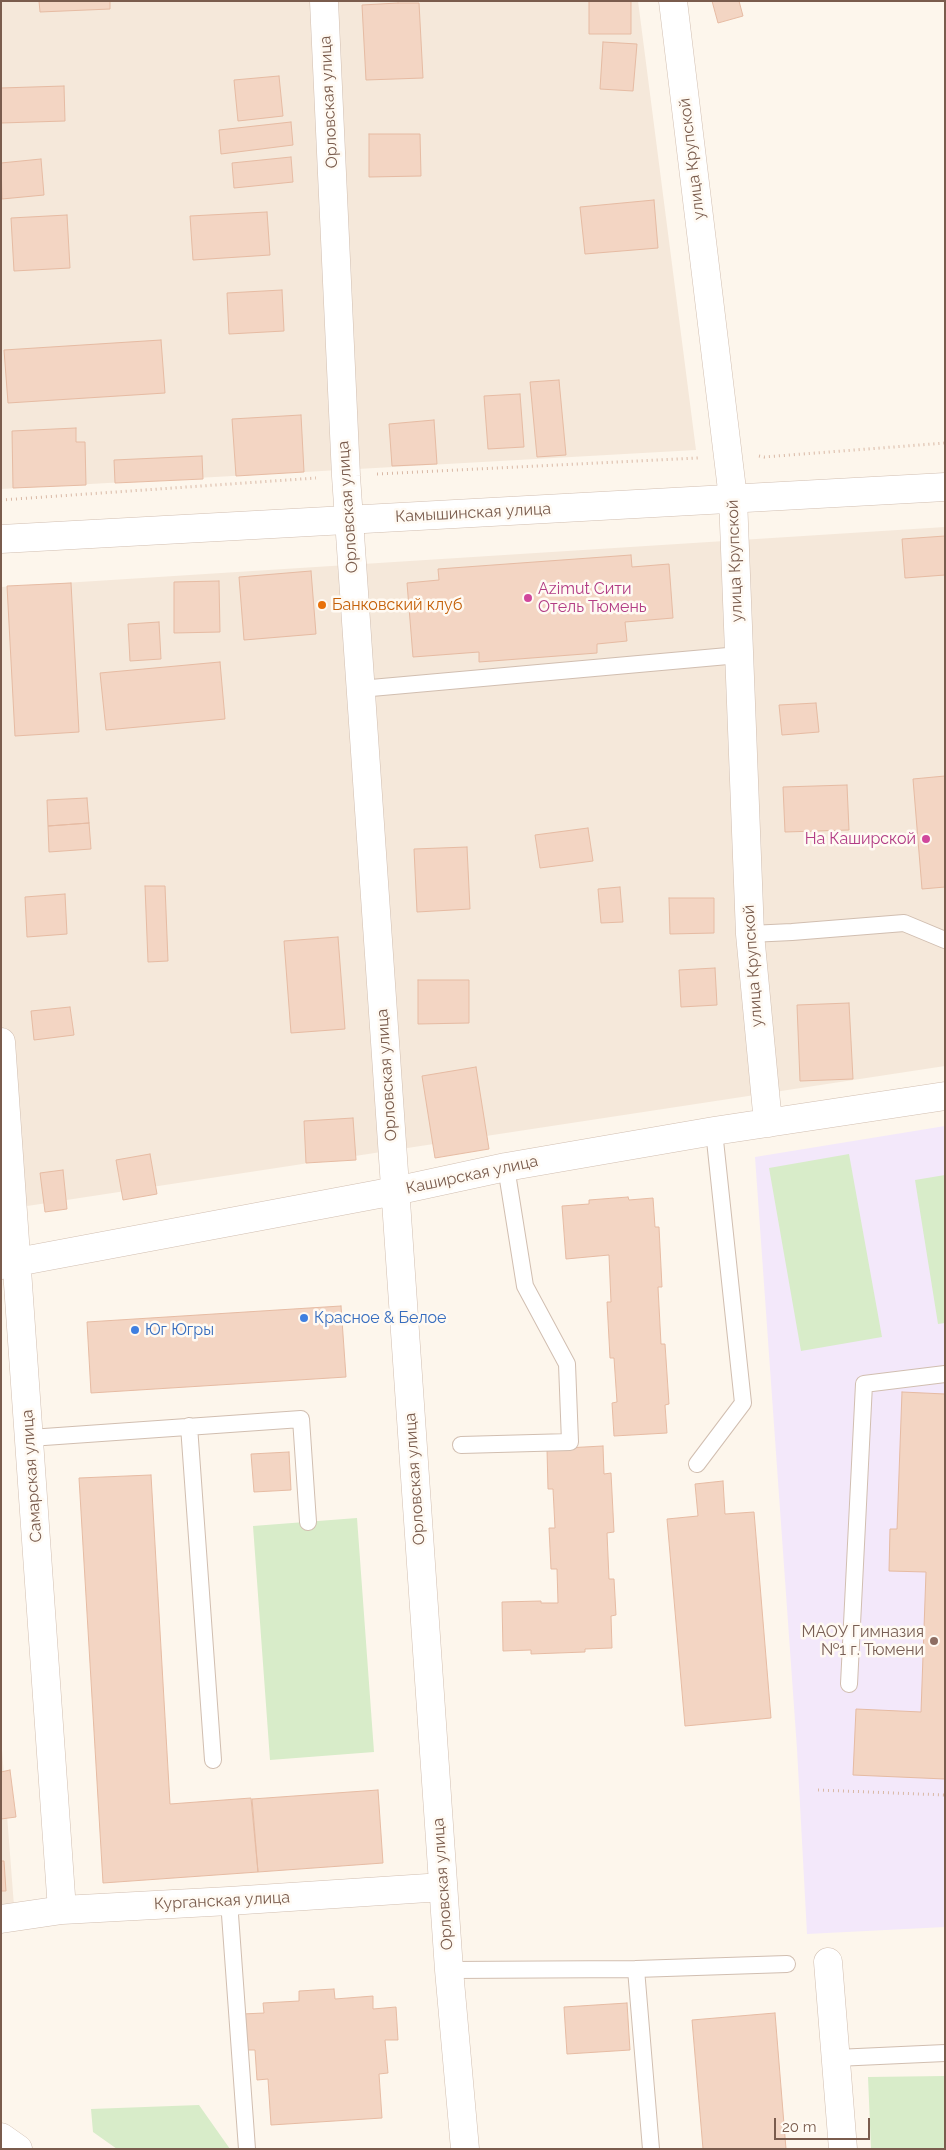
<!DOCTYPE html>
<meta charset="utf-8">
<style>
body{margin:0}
#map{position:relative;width:946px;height:2150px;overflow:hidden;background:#fdf6ec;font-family:Raleway,sans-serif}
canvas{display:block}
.frame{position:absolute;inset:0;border:2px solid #7a5c4d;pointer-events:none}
.scale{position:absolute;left:774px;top:2118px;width:96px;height:22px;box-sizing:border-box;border:2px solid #7a5c4d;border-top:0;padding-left:6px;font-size:15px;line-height:18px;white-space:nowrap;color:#7a5c4d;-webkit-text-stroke:4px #fffaf3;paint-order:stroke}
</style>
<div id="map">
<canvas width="946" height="2150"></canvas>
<div class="frame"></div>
<div class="scale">20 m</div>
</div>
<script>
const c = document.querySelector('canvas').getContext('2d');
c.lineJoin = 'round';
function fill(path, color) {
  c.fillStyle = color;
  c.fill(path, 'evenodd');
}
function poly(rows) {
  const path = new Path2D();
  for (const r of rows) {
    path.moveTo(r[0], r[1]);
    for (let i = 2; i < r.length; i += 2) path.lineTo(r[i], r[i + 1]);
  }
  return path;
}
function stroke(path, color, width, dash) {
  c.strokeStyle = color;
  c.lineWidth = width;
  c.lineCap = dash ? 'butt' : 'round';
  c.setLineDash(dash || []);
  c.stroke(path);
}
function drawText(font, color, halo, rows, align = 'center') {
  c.font = font + ' Raleway,sans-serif';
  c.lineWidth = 5;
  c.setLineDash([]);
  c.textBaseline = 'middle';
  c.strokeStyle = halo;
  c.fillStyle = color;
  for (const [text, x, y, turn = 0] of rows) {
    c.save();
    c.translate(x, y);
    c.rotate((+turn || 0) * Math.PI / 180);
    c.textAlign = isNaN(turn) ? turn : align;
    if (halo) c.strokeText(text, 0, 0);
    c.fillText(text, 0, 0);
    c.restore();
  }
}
fill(poly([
 [1,1,638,1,696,450,1,489],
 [945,527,945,1066,1,1210,1,587],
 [1,1737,14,1906,1,1907]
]), '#f5e8da');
fill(poly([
 [945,1126,945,1927,807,1934,797,1749,755,1157]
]), '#f3e8fa');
fill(poly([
 [849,1154,882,1337,801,1351,769,1168],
 [945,1175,945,1323,938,1324,915,1180],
 [357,1518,374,1752,270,1760,253,1526],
 [945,2076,945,2149,871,2149,868,2077],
 [199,2105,230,2149,117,2149,93,2132,91,2109]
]), '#d8ecc9');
const building = poly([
 [39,1,110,1,110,9,40,12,39,1],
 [589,1,631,1,631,34,589,34,589,1],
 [712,1,739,1,743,16,718,23,712,1],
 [398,3,419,3,423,78,366,80,362,5,398,3],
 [603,42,637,44,633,91,600,89,603,42],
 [279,76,283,116,238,121,234,80,279,76],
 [64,86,65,121,1,123,1,88,64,86],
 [291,122,293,145,221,154,219,130,291,122],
 [369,134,420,134,421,176,369,177,369,134],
 [291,157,293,182,234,188,232,163,291,157],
 [41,159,44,195,2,199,1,163,41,159],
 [654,200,658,248,585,254,580,207,654,200],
 [267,212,270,255,193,260,190,216,267,212],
 [67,215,70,268,14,271,11,218,67,215],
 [282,290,284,331,229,334,227,293,282,290],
 [161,340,165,393,8,403,4,350,161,340],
 [559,380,566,455,537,457,530,382,559,380],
 [520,394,524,447,488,449,484,396,520,394],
 [301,415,304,472,236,476,232,419,301,415],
 [434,420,437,464,392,466,389,424,434,420],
 [76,428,76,442,85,442,86,485,13,488,12,431,76,428],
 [202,456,203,479,115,483,114,460,202,456],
 [945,536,945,575,905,578,902,539,945,536],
 [631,555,632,567,669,564,673,618,625,622,627,641,597,644,597,653,479,662,479,652,413,657,407,583,439,580,438,569,631,555],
 [311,571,316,634,244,640,239,577,311,571],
 [219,581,220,632,174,633,174,582,219,581],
 [71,583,79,732,15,736,7,586,71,583],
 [159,622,161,659,130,661,128,624,159,622],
 [220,662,225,719,106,730,100,673,220,662],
 [816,703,819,732,782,735,779,705,816,703],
 [945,776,945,887,922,889,913,779,945,776],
 [847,785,849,830,785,832,783,787,847,785],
 [87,798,89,823,48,826,47,800,87,798],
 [89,823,91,849,49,852,48,826,89,823],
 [588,828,593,861,540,868,535,835,588,828],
 [467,847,470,909,417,912,414,849,467,847],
 [145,886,165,886,168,961,148,962,145,886],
 [620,887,623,922,601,923,598,889,620,887],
 [65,894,67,934,27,937,25,897,65,894],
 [669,898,714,898,714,933,670,934,669,898],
 [338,937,345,1029,291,1033,284,941,338,937],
 [715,968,717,1005,681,1007,679,970,715,968],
 [418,980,469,980,469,1023,418,1024,418,980],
 [849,1003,853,1079,800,1081,797,1005,849,1003],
 [70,1007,74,1035,34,1040,31,1011,70,1007],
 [476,1067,489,1149,435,1158,422,1076,476,1067],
 [353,1118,356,1160,306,1163,304,1121,353,1118],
 [150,1154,157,1194,123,1200,116,1160,150,1154],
 [63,1170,67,1209,45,1212,40,1173,63,1170],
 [628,1197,629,1200,653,1198,655,1227,659,1227,662,1287,658,1287,661,1344,665,1344,669,1404,665,1405,667,1433,614,1436,612,1403,617,1402,614,1358,610,1358,607,1302,611,1302,609,1255,566,1259,562,1206,589,1204,589,1200,628,1197],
 [341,1306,346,1377,91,1393,87,1322,341,1306],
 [902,1392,945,1394,945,1779,853,1775,856,1709,921,1712,926,1572,889,1571,890,1529,897,1529,902,1392],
 [603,1446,604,1474,611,1473,614,1532,607,1533,609,1579,614,1579,616,1615,611,1616,612,1648,585,1649,585,1652,531,1654,531,1650,503,1651,502,1602,541,1601,541,1603,558,1603,557,1569,551,1569,549,1528,555,1528,553,1489,548,1489,547,1449,603,1446],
 [289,1452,291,1490,254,1492,251,1454,289,1452],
 [151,1475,170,1804,251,1798,258,1872,103,1883,79,1478,151,1475],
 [723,1481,725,1514,754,1512,771,1718,685,1726,667,1519,698,1516,695,1484,723,1481],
 [10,1770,16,1817,1,1819,1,1772,10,1770],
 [378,1790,383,1863,258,1872,252,1799,378,1790],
 [1,1861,4,1861,6,1891,1,1891,1,1861],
 [334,1989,335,1999,373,1996,373,2009,396,2007,398,2040,385,2040,388,2073,379,2074,382,2118,271,2125,268,2079,257,2080,255,2050,245,2050,242,2014,264,2013,263,2003,299,2001,299,1991,334,1989],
 [627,2003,630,2050,567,2054,564,2007,627,2003],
 [775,2013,786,2149,703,2149,692,2020,775,2013]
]);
fill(building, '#f3d5c3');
stroke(building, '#e6bba3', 1);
const service = poly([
 [360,689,739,655],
 [750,934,792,932,904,923,945,940],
 [189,1426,213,1760],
 [30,1438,301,1419,308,1522],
 [461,1445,570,1442,567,1364,525,1286,506,1167],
 [697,1464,743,1403,714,1131],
 [849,1684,864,1384,945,1374],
 [229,1901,247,2149],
 [636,1969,651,2149],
 [449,1970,636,1969,787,1964],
 [836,2058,945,2053]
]);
const minor = poly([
 [324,1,346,476,449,1970,465,2149],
 [673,1,733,498,750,934,768,1123],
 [1,1042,62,1910],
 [1,1265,395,1191,506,1167,714,1131,945,1096],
 [1,1919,62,1910,229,1901,443,1887],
 [828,1962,843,2149]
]);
const tertiary = poly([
 [1,539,945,487],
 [1,2137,18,2149]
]);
stroke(service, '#d1beb0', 18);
stroke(minor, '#d1beb0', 29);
stroke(tertiary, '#d1beb0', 29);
stroke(poly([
 [759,456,764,457,945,443],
 [377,474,698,458],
 [1,500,316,478],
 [818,1790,945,1795]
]), '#d9b8a5', 3, [1, 4]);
stroke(service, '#fff', 16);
stroke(minor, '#fff', 28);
stroke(tertiary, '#fff', 28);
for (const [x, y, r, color] of [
 [528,598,5,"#d1479c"],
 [322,605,5,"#e8710a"],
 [926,839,5,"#d1479c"],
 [304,1318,5,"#3f7fe0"],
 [135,1330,5,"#3f7fe0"],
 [934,1641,5,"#8d6e63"]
]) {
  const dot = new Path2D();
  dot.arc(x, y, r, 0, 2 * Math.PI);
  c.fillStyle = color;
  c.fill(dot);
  stroke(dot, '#fffaf3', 2);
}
drawText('16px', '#7a5c4d', '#fffaf3', [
 ["Орловская улица",329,102,-93],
 ["улица Крупской",692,159,-97],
 ["Орловская улица",348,507,-94],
 ["Камышинская улица",473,513,-3],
 ["улица Крупской",735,561,-92],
 ["улица Крупской",753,966,-94],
 ["Орловская улица",387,1075,-94],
 ["Каширская улица",472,1175,-12],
 ["Самарская улица",32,1476,-94],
 ["Орловская улица",415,1479,-94],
 ["Орловская улица",443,1884,-94],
 ["Курганская улица",222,1901,-3]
]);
drawText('16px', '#b23c85', '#fffaf3', [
 ["Azimut Сити",538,589],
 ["Отель Тюмень",538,607],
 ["На Каширской",916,839,"right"]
], 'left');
drawText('16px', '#c56008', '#fffaf3', [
 ["Банковский клуб",332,605]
], 'left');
drawText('16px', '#366cbe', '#fffaf3', [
 ["Красное & Белое",314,1318],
 ["Юг Югры",145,1330]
], 'left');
drawText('16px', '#785e54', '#fffaf3', [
 ["МАОУ Гимназия",924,1632],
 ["№1 г. Тюмени",924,1650]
], 'right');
</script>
